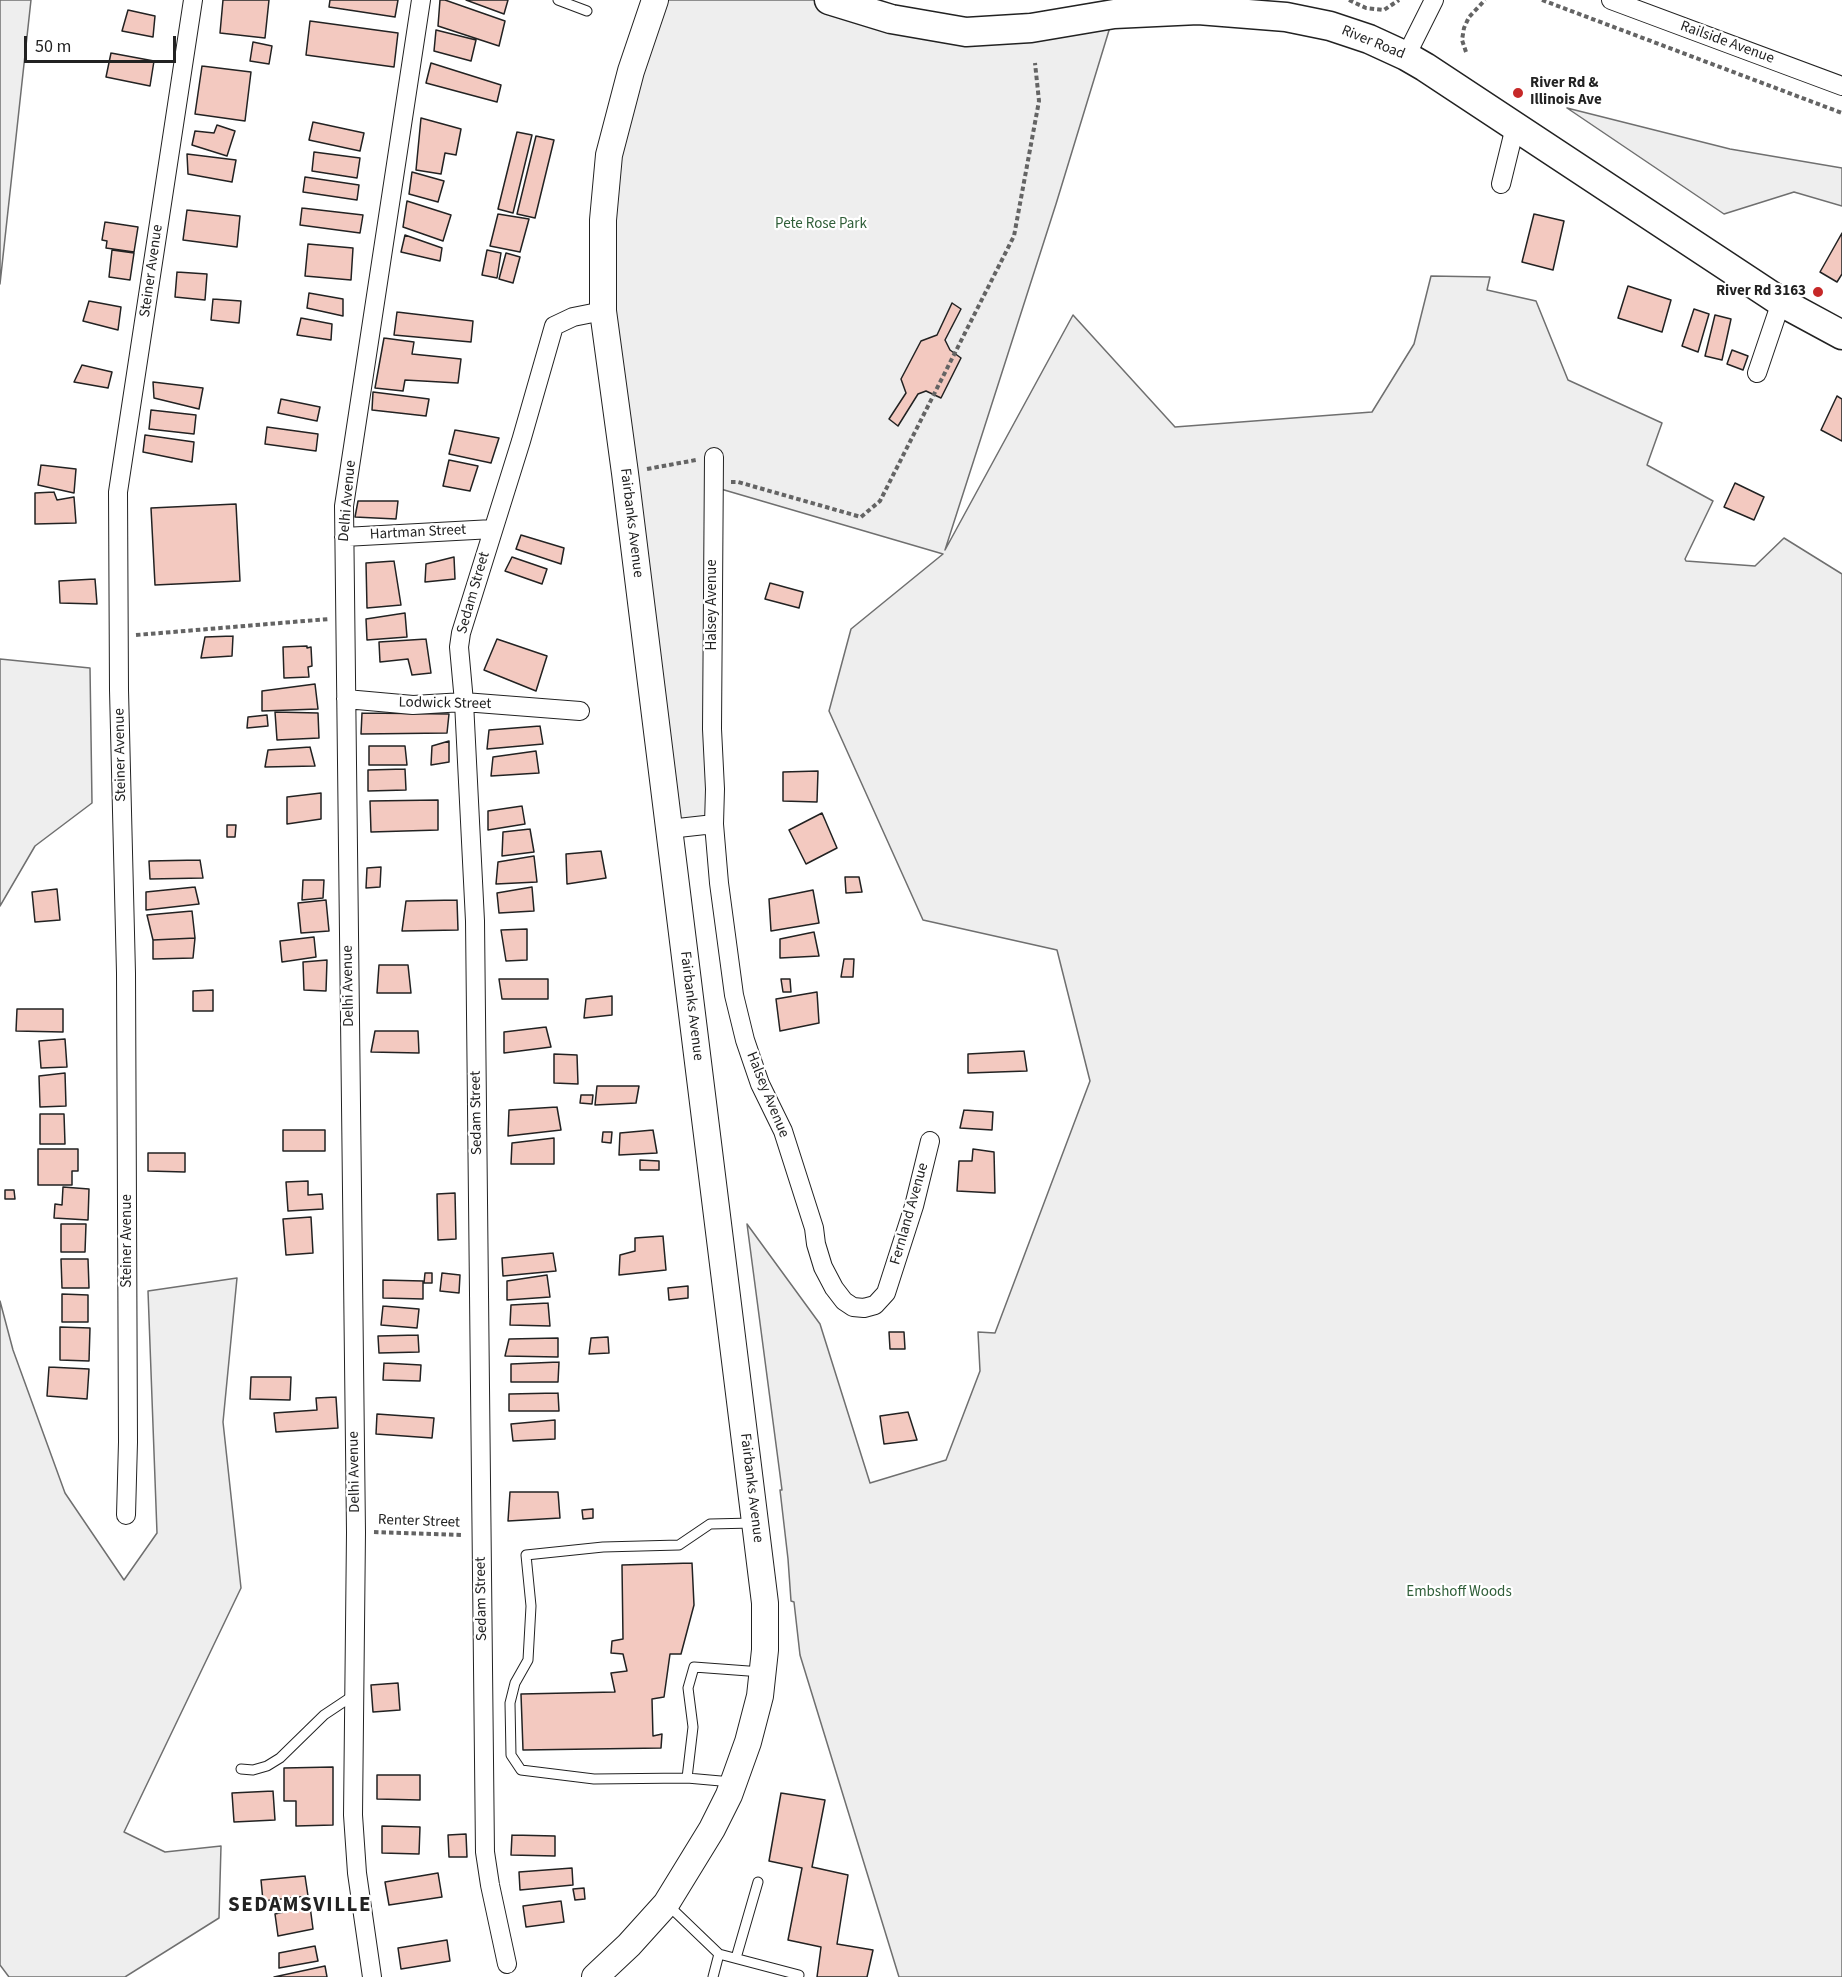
<!DOCTYPE html>
<style>
body{margin:0}
#map{position:relative;width:1842px;height:1977px;overflow:hidden;background:#fff;font-family:"Source Sans 3",sans-serif}
canvas{display:block}
.scale{position:absolute;left:24px;top:36px;width:152px;height:27px;box-sizing:border-box;border:3px solid #222;border-top:0;padding-left:8px;font-size:18px;line-height:21px;white-space:nowrap;color:#222;-webkit-text-stroke:4px #fff;paint-order:stroke}
</style>
<div id="map">
<canvas width="1842" height="1977"></canvas>
<div class="scale">50 m</div>
</div>
<script>
const c = document.querySelector('canvas').getContext('2d');
c.lineJoin = 'round';
function fill(path, color) {
  c.fillStyle = color;
  c.fill(path, 'evenodd');
}
function poly(rows) {
  const path = new Path2D();
  for (const r of rows) {
    path.moveTo(r[0], r[1]);
    for (let i = 2; i < r.length; i += 2) path.lineTo(r[i], r[i + 1]);
  }
  return path;
}
function stroke(path, color, width, dash) {
  c.strokeStyle = color;
  c.lineWidth = width;
  c.lineCap = dash ? 'butt' : 'round';
  c.setLineDash(dash || []);
  c.stroke(path);
}
function drawText(font, color, halo, rows, align = 'center') {
  c.font = font + ' "Source Sans 3",sans-serif';
  c.lineWidth = 4.5;
  c.setLineDash([]);
  c.textBaseline = 'middle';
  c.strokeStyle = halo;
  c.fillStyle = color;
  for (const [text, x, y, turn = 0] of rows) {
    c.save();
    c.translate(x, y);
    c.rotate((+turn || 0) * Math.PI / 180);
    c.textAlign = isNaN(turn) ? turn : align;
    if (halo) c.strokeText(text, 0, 0);
    c.fillText(text, 0, 0);
    c.restore();
  }
}
const green = poly([
 [0,0,31,0,0,284,0,0],
 [655,0,829,0,916,23,1114,14,1056,204,945,550,1073,315,1175,427,1372,412,1414,344,1431,276,1490,277,1487,290,1536,301,1568,380,1662,423,1647,465,1713,501,1685,559,1686,561,1755,566,1784,538,1842,574,1842,1977,899,1977,800,1655,794,1602,791,1601,788,1559,780,1490,782,1490,747,1224,820,1324,870,1483,946,1460,980,1371,978,1332,995,1333,1090,1081,1057,950,923,920,829,711,851,629,943,554,714,487,714,824,669,829,603,311,631,71,655,0],
 [1567,108,1730,149,1842,168,1842,206,1794,192,1724,214,1567,108],
 [0,659,90,668,92,803,35,846,0,906,0,659],
 [237,1278,223,1422,241,1588,124,1832,165,1852,221,1846,219,1918,125,1977,9,1977,0,1965,0,1301,13,1350,65,1493,124,1580,157,1533,148,1291,237,1278]
]);
fill(green, '#eee');
stroke(green, '#6f6f6f', 1.5);
const building = poly([
 [223,0,269,0,265,38,220,33,223,0],
 [330,0,398,0,395,17,329,7,330,0],
 [440,0,445,0,505,21,499,46,438,26,440,0],
 [466,0,508,0,504,14,466,0],
 [128,10,155,16,153,37,122,31,128,10],
 [310,21,398,33,394,67,306,55,310,21],
 [436,30,476,40,471,61,434,51,436,30],
 [253,42,272,46,269,64,250,61,253,42],
 [111,53,154,61,150,86,106,77,111,53],
 [431,63,501,85,497,102,426,83,431,63],
 [202,66,251,72,245,121,195,114,202,66],
 [421,118,461,129,456,155,445,153,441,174,416,170,421,118],
 [313,122,364,133,360,151,309,140,313,122],
 [217,125,235,131,227,156,192,145,195,131,214,133,217,125],
 [517,132,532,135,513,213,498,209,517,132],
 [536,136,554,140,535,218,517,214,536,136],
 [314,152,360,158,357,178,312,171,314,152],
 [187,154,236,160,232,182,188,174,187,154],
 [412,172,444,181,438,202,409,194,412,172],
 [305,177,359,185,357,200,303,192,305,177],
 [407,201,451,215,443,241,403,227,407,201],
 [302,208,363,215,360,233,300,225,302,208],
 [187,210,240,216,237,247,183,240,187,210],
 [498,214,529,219,520,252,490,246,498,214],
 [1534,214,1564,221,1553,270,1522,262,1534,214],
 [105,222,138,227,134,252,106,248,107,241,102,240,105,222],
 [1842,233,1842,274,1837,282,1820,272,1842,233],
 [405,235,442,248,440,261,401,252,405,235],
 [308,244,353,248,351,280,305,276,308,244],
 [112,250,134,253,130,280,109,277,112,250],
 [487,250,501,253,497,278,482,275,487,250],
 [506,253,520,257,513,283,499,279,506,253],
 [177,272,207,274,205,300,175,297,177,272],
 [1628,286,1671,300,1662,332,1618,318,1628,286],
 [309,293,343,299,343,316,307,308,309,293],
 [213,299,241,301,239,323,211,320,213,299],
 [89,301,121,307,118,330,83,321,89,301],
 [952,303,961,309,945,340,950,350,961,358,941,398,926,391,918,394,898,426,889,419,906,393,901,379,921,341,937,335,952,303],
 [1694,309,1709,314,1698,352,1682,346,1694,309],
 [397,312,473,321,471,342,394,335,397,312],
 [1715,315,1731,319,1722,360,1705,356,1715,315],
 [301,318,332,324,331,340,297,335,301,318],
 [384,338,414,342,412,354,461,359,458,383,405,380,403,391,375,388,384,338],
 [1732,350,1748,356,1743,370,1727,364,1732,350],
 [82,365,112,372,108,388,74,382,82,365],
 [153,382,203,388,199,409,154,398,153,382],
 [373,392,429,399,426,416,372,410,373,392],
 [1837,396,1842,399,1842,441,1821,430,1837,396],
 [281,399,320,407,317,421,278,413,281,399],
 [151,410,196,415,194,434,149,429,151,410],
 [267,427,318,434,316,451,265,444,267,427],
 [455,430,499,438,491,463,449,454,455,430],
 [145,435,194,442,192,462,143,452,145,435],
 [449,460,478,466,470,491,443,486,449,460],
 [41,465,76,469,74,493,38,485,41,465],
 [1735,483,1764,497,1754,520,1724,507,1735,483],
 [54,492,57,500,74,497,76,523,35,524,35,493,54,492],
 [358,501,398,501,396,519,355,517,358,501],
 [236,504,240,581,155,585,151,508,236,504],
 [521,535,564,548,561,564,516,549,521,535],
 [454,557,455,579,425,582,426,564,454,557],
 [512,557,547,569,542,584,505,571,512,557],
 [394,561,401,605,367,608,366,563,394,561],
 [95,579,97,604,60,603,59,581,95,579],
 [770,583,803,592,799,608,765,599,770,583],
 [405,613,407,637,367,640,366,619,405,613],
 [233,636,232,656,201,658,205,637,233,636],
 [426,639,431,673,412,675,408,659,380,662,379,642,426,639],
 [497,639,547,656,536,691,484,670,497,639],
 [307,646,307,648,311,647,312,666,308,667,309,677,284,678,283,647,307,646],
 [315,684,318,709,262,711,262,691,315,684],
 [275,712,318,713,319,738,277,740,275,712],
 [362,713,449,714,447,733,361,734,362,713],
 [267,715,268,726,247,728,248,717,267,715],
 [540,726,543,744,487,749,489,730,540,726],
 [449,741,449,762,431,765,432,746,449,741],
 [369,746,405,746,407,765,369,765,369,746],
 [310,747,315,766,265,767,268,750,310,747],
 [536,751,539,773,491,776,493,757,536,751],
 [405,769,406,790,368,791,368,770,405,769],
 [818,771,817,802,783,801,783,772,818,771],
 [321,793,321,819,287,824,287,797,321,793],
 [438,800,438,830,371,832,370,801,438,800],
 [522,806,525,824,488,830,488,811,522,806],
 [822,813,837,848,806,864,789,830,822,813],
 [227,825,236,825,235,837,227,837,227,825],
 [530,829,534,852,502,856,503,832,530,829],
 [601,851,606,878,567,884,566,854,601,851],
 [534,856,537,882,496,884,498,862,534,856],
 [200,860,203,878,150,879,149,861,200,860],
 [381,867,380,887,366,888,367,868,381,867],
 [845,877,859,877,862,892,846,893,845,877],
 [303,880,324,880,323,898,302,900,303,880],
 [195,887,199,904,146,910,146,892,195,887],
 [532,887,534,911,499,913,497,893,532,887],
 [57,889,60,920,35,922,32,892,57,889],
 [813,890,819,923,771,931,769,899,813,890],
 [326,900,329,931,301,933,298,903,326,900],
 [457,900,458,930,402,931,406,901,457,900],
 [192,911,195,938,153,940,147,915,192,911],
 [527,929,527,960,506,961,501,930,527,929],
 [814,932,819,956,780,958,780,939,814,932],
 [314,937,316,957,282,962,280,941,314,937],
 [195,938,193,958,153,959,153,940,195,938],
 [844,959,854,959,853,977,841,977,844,959],
 [327,960,326,991,304,990,303,962,327,960],
 [379,965,408,965,411,993,377,993,379,965],
 [499,979,548,979,548,999,502,999,499,979],
 [781,979,790,979,791,992,783,992,781,979],
 [213,990,213,1011,193,1011,193,991,213,990],
 [817,992,819,1023,780,1031,776,999,817,992],
 [612,996,612,1015,584,1018,586,999,612,996],
 [17,1009,63,1009,63,1032,16,1031,17,1009],
 [546,1027,551,1047,504,1053,504,1032,546,1027],
 [375,1031,418,1031,419,1053,371,1052,375,1031],
 [65,1039,67,1067,41,1068,39,1041,65,1039],
 [1024,1051,1027,1071,968,1073,968,1054,1024,1051],
 [554,1054,577,1055,578,1084,554,1083,554,1054],
 [65,1073,66,1106,40,1107,39,1076,65,1073],
 [597,1086,639,1086,636,1103,595,1105,597,1086],
 [581,1095,593,1095,592,1104,580,1103,581,1095],
 [557,1107,561,1130,508,1136,509,1110,557,1107],
 [964,1110,993,1112,992,1130,960,1128,964,1110],
 [40,1114,64,1114,65,1144,40,1144,40,1114],
 [283,1130,325,1130,325,1151,283,1151,283,1130],
 [653,1130,657,1153,619,1155,620,1133,653,1130],
 [603,1132,612,1132,611,1143,602,1142,603,1132],
 [554,1138,554,1164,511,1164,512,1143,554,1138],
 [38,1149,78,1149,78,1171,72,1171,72,1185,38,1185,38,1149],
 [973,1149,994,1152,995,1193,957,1191,959,1161,972,1161,973,1149],
 [148,1153,185,1153,185,1172,148,1171,148,1153],
 [640,1160,659,1161,659,1170,640,1170,640,1160],
 [308,1181,308,1195,322,1194,323,1209,288,1211,286,1182,308,1181],
 [63,1187,89,1189,88,1220,54,1218,55,1204,62,1205,63,1187],
 [5,1190,14,1190,15,1199,5,1199,5,1190],
 [455,1193,456,1239,438,1240,437,1194,455,1193],
 [311,1217,313,1253,286,1255,283,1219,311,1217],
 [61,1224,86,1224,85,1252,61,1252,61,1224],
 [663,1236,666,1270,619,1275,620,1255,635,1251,635,1238,663,1236],
 [553,1253,556,1271,503,1276,502,1258,553,1253],
 [61,1259,88,1259,89,1288,62,1288,61,1259],
 [425,1273,432,1273,432,1283,424,1283,425,1273],
 [442,1273,460,1275,459,1293,440,1291,442,1273],
 [547,1275,550,1297,507,1300,507,1281,547,1275],
 [383,1280,423,1281,423,1299,383,1298,383,1280],
 [688,1286,688,1298,669,1300,668,1288,688,1286],
 [62,1294,88,1295,88,1322,62,1322,62,1294],
 [548,1303,550,1326,510,1325,511,1305,548,1303],
 [383,1306,419,1309,417,1328,381,1325,383,1306],
 [60,1327,90,1328,89,1361,60,1360,60,1327],
 [889,1332,904,1332,905,1349,890,1349,889,1332],
 [418,1335,419,1352,379,1353,378,1336,418,1335],
 [608,1337,609,1353,589,1354,591,1338,608,1337],
 [558,1338,558,1357,505,1356,509,1339,558,1338],
 [559,1362,558,1382,511,1382,511,1364,559,1362],
 [384,1363,421,1365,420,1381,383,1380,384,1363],
 [49,1367,89,1369,87,1399,47,1396,49,1367],
 [251,1377,291,1377,290,1400,250,1399,251,1377],
 [558,1393,559,1411,509,1411,509,1394,558,1393],
 [336,1397,338,1428,276,1432,274,1413,317,1410,316,1398,336,1397],
 [908,1412,917,1440,884,1444,880,1416,908,1412],
 [377,1414,434,1418,432,1438,376,1434,377,1414],
 [555,1420,555,1439,513,1441,511,1424,555,1420],
 [510,1492,558,1492,560,1518,508,1521,510,1492],
 [593,1509,593,1518,583,1519,582,1510,593,1509],
 [692,1563,694,1605,681,1654,670,1654,664,1697,652,1699,653,1736,662,1734,661,1748,523,1750,521,1694,615,1692,611,1673,627,1671,623,1654,611,1653,612,1641,623,1639,622,1565,692,1563],
 [398,1683,400,1710,373,1712,371,1685,398,1683],
 [333,1767,333,1825,296,1826,296,1801,284,1801,284,1768,333,1767],
 [377,1775,420,1775,420,1800,377,1799,377,1775],
 [273,1791,275,1820,234,1822,232,1793,273,1791],
 [781,1793,825,1800,812,1867,848,1875,837,1944,873,1950,867,1977,817,1977,821,1947,788,1940,802,1868,769,1861,781,1793],
 [382,1826,420,1827,419,1854,382,1853,382,1826],
 [466,1834,467,1857,449,1857,448,1835,466,1834],
 [512,1835,555,1836,555,1856,511,1855,512,1835],
 [572,1868,573,1885,520,1890,519,1872,572,1868],
 [438,1873,442,1897,389,1905,385,1882,438,1873],
 [305,1876,308,1896,263,1901,261,1880,305,1876],
 [584,1888,585,1899,575,1900,573,1889,584,1888],
 [561,1901,564,1922,526,1927,523,1906,561,1901],
 [310,1906,313,1929,278,1936,275,1914,310,1906],
 [447,1940,450,1961,401,1969,398,1948,447,1940],
 [315,1946,318,1961,279,1968,279,1953,315,1946],
 [325,1966,327,1977,274,1977,325,1966]
]);
fill(building, '#f3c9c0');
stroke(building, '#222', 1.5);
const lane = poly([
 [558,0,587,11],
 [241,1769,253,1770,267,1766,280,1758,324,1715,354,1695],
 [687,1778,693,1727,688,1688,694,1667,762,1672],
 [732,1782,687,1778,594,1779,521,1770,511,1755,510,1703,515,1683,528,1660,531,1606,526,1555,603,1547,679,1545,710,1524,753,1523],
 [668,1905,719,1954,713,1977],
 [719,1954,799,1975],
 [736,1958,758,1882]
]);
const street = poly([
 [1611,0,1842,86],
 [1406,56,1434,0],
 [1501,184,1515,127],
 [1757,373,1781,302],
 [714,457,712,729,715,789,714,824,719,883,734,995,745,1040,760,1084,783,1131,814,1228,816,1244,823,1267,834,1288,844,1301,853,1307,864,1308,875,1305,886,1293,914,1206,930,1141],
 [344,537,493,529],
 [346,699,413,705,464,702,580,711],
 [669,829,714,824],
 [126,1515,128,1442,126,973,119,690,118,492,193,0],
 [507,1964,490,1885,485,1852,475,921,464,702,459,647,461,633,521,441,554,326,573,317,603,311],
 [372,1977,357,1873,353,1815,356,1532,344,506,421,0]
]);
const secondary = poly([
 [595,1977,629,1945,666,1904,712,1829,729,1795,748,1742,760,1696,765,1650,765,1603,625,473,603,311,603,220,609,155,631,71,655,0]
]);
const primary = poly([
 [829,0,891,19,966,32,1031,28,1114,14,1198,10,1286,17,1330,26,1369,39,1406,56,1425,67,1781,302,1842,335]
]);
stroke(lane, '#222', 11);
stroke(street, '#222', 20);
stroke(secondary, '#222', 28);
stroke(primary, '#222', 31);
stroke(poly([
 [1349,0,1366,8,1384,10,1399,0],
 [1542,0,1842,113],
 [1466,52,1462,40,1464,28,1469,17,1485,0],
 [647,469,696,460],
 [731,482,738,482,861,517,880,501,1014,236,1039,101,1035,63],
 [136,635,329,619],
 [374,1532,463,1535]
]), '#646464', 4, [4.5, 3]);
stroke(lane, '#fff', 9);
stroke(street, '#fff', 18);
stroke(secondary, '#fff', 26);
stroke(primary, '#fff', 28);
for (const [x, y, r, color] of [
 [1518,93,6,"#c62828"],
 [1818,292,6,"#c62828"]
]) {
  const dot = new Path2D();
  dot.arc(x, y, r, 0, 2 * Math.PI);
  c.fillStyle = color;
  c.fill(dot);
  stroke(dot, '#fff', 2);
}
drawText('15px', '#222', '#fff', [
 ["River Road",1373,43,22],
 ["Railside Avenue",1727,43,20],
 ["Steiner Avenue",152,271,-82],
 ["Delhi Avenue",348,501,-85],
 ["Fairbanks Avenue",631,523,83],
 ["Hartman Street",418,533,-3],
 ["Sedam Street",474,593,-74],
 ["Halsey Avenue",713,605,-90],
 ["Lodwick Street",445,704,1],
 ["Steiner Avenue",121,755,-91],
 ["Delhi Avenue",349,986,-91],
 ["Fairbanks Avenue",691,1006,83],
 ["Halsey Avenue",767,1095,68],
 ["Sedam Street",477,1113,-91],
 ["Fernland Avenue",910,1214,-74],
 ["Steiner Avenue",128,1241,-90],
 ["Delhi Avenue",355,1472,-91],
 ["Fairbanks Avenue",751,1488,83],
 ["Renter Street",419,1522,2],
 ["Sedam Street",482,1599,-91]
]);
drawText('bold 15px', '#222', '#fff', [
 ["River Rd &",1530,84],
 ["Illinois Ave",1530,101],
 ["River Rd 3163",1806,292,"right"]
], 'left');
drawText('15px', '#2f5e38', '#fff', [
 ["Pete Rose Park",821,225],
 ["Embshoff Woods",1459,1593]
]);
c.letterSpacing = '1.5px';
drawText('bold 21px', '#222', '#fff', [
 ["SEDAMSVILLE",300,1906]
]);
c.letterSpacing = '0px';
</script>
